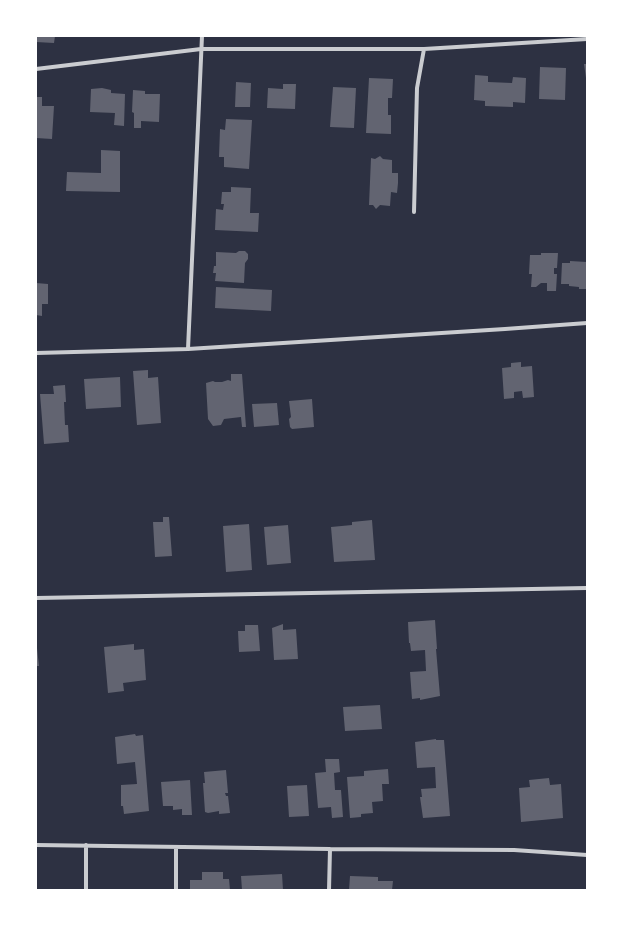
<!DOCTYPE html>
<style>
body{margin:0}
#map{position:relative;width:623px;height:926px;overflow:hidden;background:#2d3142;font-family:"Fira Sans Condensed",sans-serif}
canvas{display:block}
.frame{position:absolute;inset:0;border:37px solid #fff;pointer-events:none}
</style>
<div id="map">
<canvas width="623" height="926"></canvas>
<div class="frame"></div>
</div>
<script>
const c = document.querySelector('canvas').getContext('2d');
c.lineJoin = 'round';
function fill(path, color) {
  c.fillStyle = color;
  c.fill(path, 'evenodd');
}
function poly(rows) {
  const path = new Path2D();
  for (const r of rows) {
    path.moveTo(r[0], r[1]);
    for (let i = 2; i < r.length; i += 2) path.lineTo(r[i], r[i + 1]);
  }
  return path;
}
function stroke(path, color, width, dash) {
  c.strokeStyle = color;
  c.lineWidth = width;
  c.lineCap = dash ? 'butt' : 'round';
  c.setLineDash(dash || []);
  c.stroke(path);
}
fill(poly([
 [36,36,55,36,54,43,36,42],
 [584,64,587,64,587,78,586,78],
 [540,67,566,68,565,100,539,99],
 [475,75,488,76,488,82,512,83,513,77,526,78,525,103,513,102,513,107,485,106,485,101,474,100],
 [369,78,393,79,392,98,388,98,388,115,391,115,391,134,366,133],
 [236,82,251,83,250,107,235,107],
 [283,84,296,84,295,109,267,108,268,88,283,89],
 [333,87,356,88,354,128,330,127],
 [102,88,111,90,111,93,125,94,124,126,114,125,115,113,90,112,91,89],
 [133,90,145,91,145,94,160,94,159,122,141,121,141,128,134,128,134,113,132,112],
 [36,97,42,97,42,106,54,106,52,139,36,138],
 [226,119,252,120,249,169,224,167,224,157,219,157,220,129,225,130],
 [101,150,120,151,120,192,66,191,67,172,101,173],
 [380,156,383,159,392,160,392,173,398,173,398,183,397,193,391,192,390,206,380,205,376,209,373,205,369,205,371,158,375,159],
 [231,187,251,188,250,213,259,213,258,232,215,230,216,209,223,210,224,204,221,204,222,192,231,192],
 [239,251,245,251,248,254,248,259,245,263,244,283,215,281,216,273,213,273,214,266,216,266,216,252,236,253],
 [541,253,558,253,557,268,554,268,554,274,557,274,556,291,547,291,547,283,541,283,536,287,531,287,532,274,529,274,530,255,541,255],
 [570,261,587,262,587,289,579,289,579,287,569,286,569,284,561,284,562,263,570,263],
 [36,283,48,284,48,304,42,304,42,316,36,315],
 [216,287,272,290,271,311,215,308],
 [521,362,521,367,532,366,534,397,523,398,522,391,514,392,514,398,504,399,502,368,511,367,511,363],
 [148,370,148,378,158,377,161,423,137,425,133,371],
 [231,374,242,374,246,427,242,427,241,417,224,419,221,425,213,426,208,419,206,383,213,381,215,382,222,382,228,380,231,381],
 [120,377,121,407,86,409,84,379],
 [65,385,66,402,64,402,65,425,68,425,69,442,44,444,40,394,54,394,53,386],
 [312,399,314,427,292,429,290,427,289,419,291,417,289,401],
 [277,403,279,425,254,427,252,404],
 [163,517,169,517,172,556,155,557,153,522,163,522],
 [372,520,375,560,334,562,331,527,352,525,352,522],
 [249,524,252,570,226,572,223,526],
 [288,525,291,563,267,565,264,527],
 [435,620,437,649,436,649,440,696,420,700,420,698,412,699,410,672,426,671,425,650,411,651,410,643,409,643,408,622],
 [283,624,283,630,296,629,298,659,274,660,272,628],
 [245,625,258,625,260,651,239,652,238,631,245,631],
 [134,644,134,650,144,649,146,680,123,683,124,691,108,693,104,647],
 [36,648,37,648,39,666,36,666],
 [380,705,382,729,345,731,343,707],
 [135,734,136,736,143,735,149,811,124,814,123,806,121,806,121,785,137,784,135,762,117,764,115,737],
 [436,739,436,740,444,740,450,816,423,818,420,797,422,797,421,789,436,788,435,767,417,768,415,742],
 [325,759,339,759,340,772,334,773,335,790,341,790,343,817,332,818,331,807,318,808,315,773,326,772],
 [388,769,389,784,382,784,383,801,372,802,373,813,361,814,361,817,350,818,347,777,364,776,364,771],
 [226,770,228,793,225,793,226,796,228,796,230,813,219,814,219,811,208,813,205,812,203,783,205,783,204,772],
 [549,778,550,785,561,784,563,818,521,822,519,788,530,787,529,780],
 [190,780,192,815,182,815,182,809,173,810,173,806,163,806,161,782],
 [307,785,309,816,289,817,287,786],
 [202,872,223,872,223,879,229,879,230,890,190,890,190,880,202,880],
 [282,874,283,890,242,890,241,876],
 [350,876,378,877,378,881,393,881,392,890,349,890]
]), '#626471');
stroke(poly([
 [424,49,587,39],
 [36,69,201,49,424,49,417,88,414,212],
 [188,349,202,36],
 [36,353,188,349,505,329,587,323],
 [36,598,587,588],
 [36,845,330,849,514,850,587,855],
 [86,845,86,890],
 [176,890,176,847],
 [329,890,330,849]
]), '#caccd0', 4);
</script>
